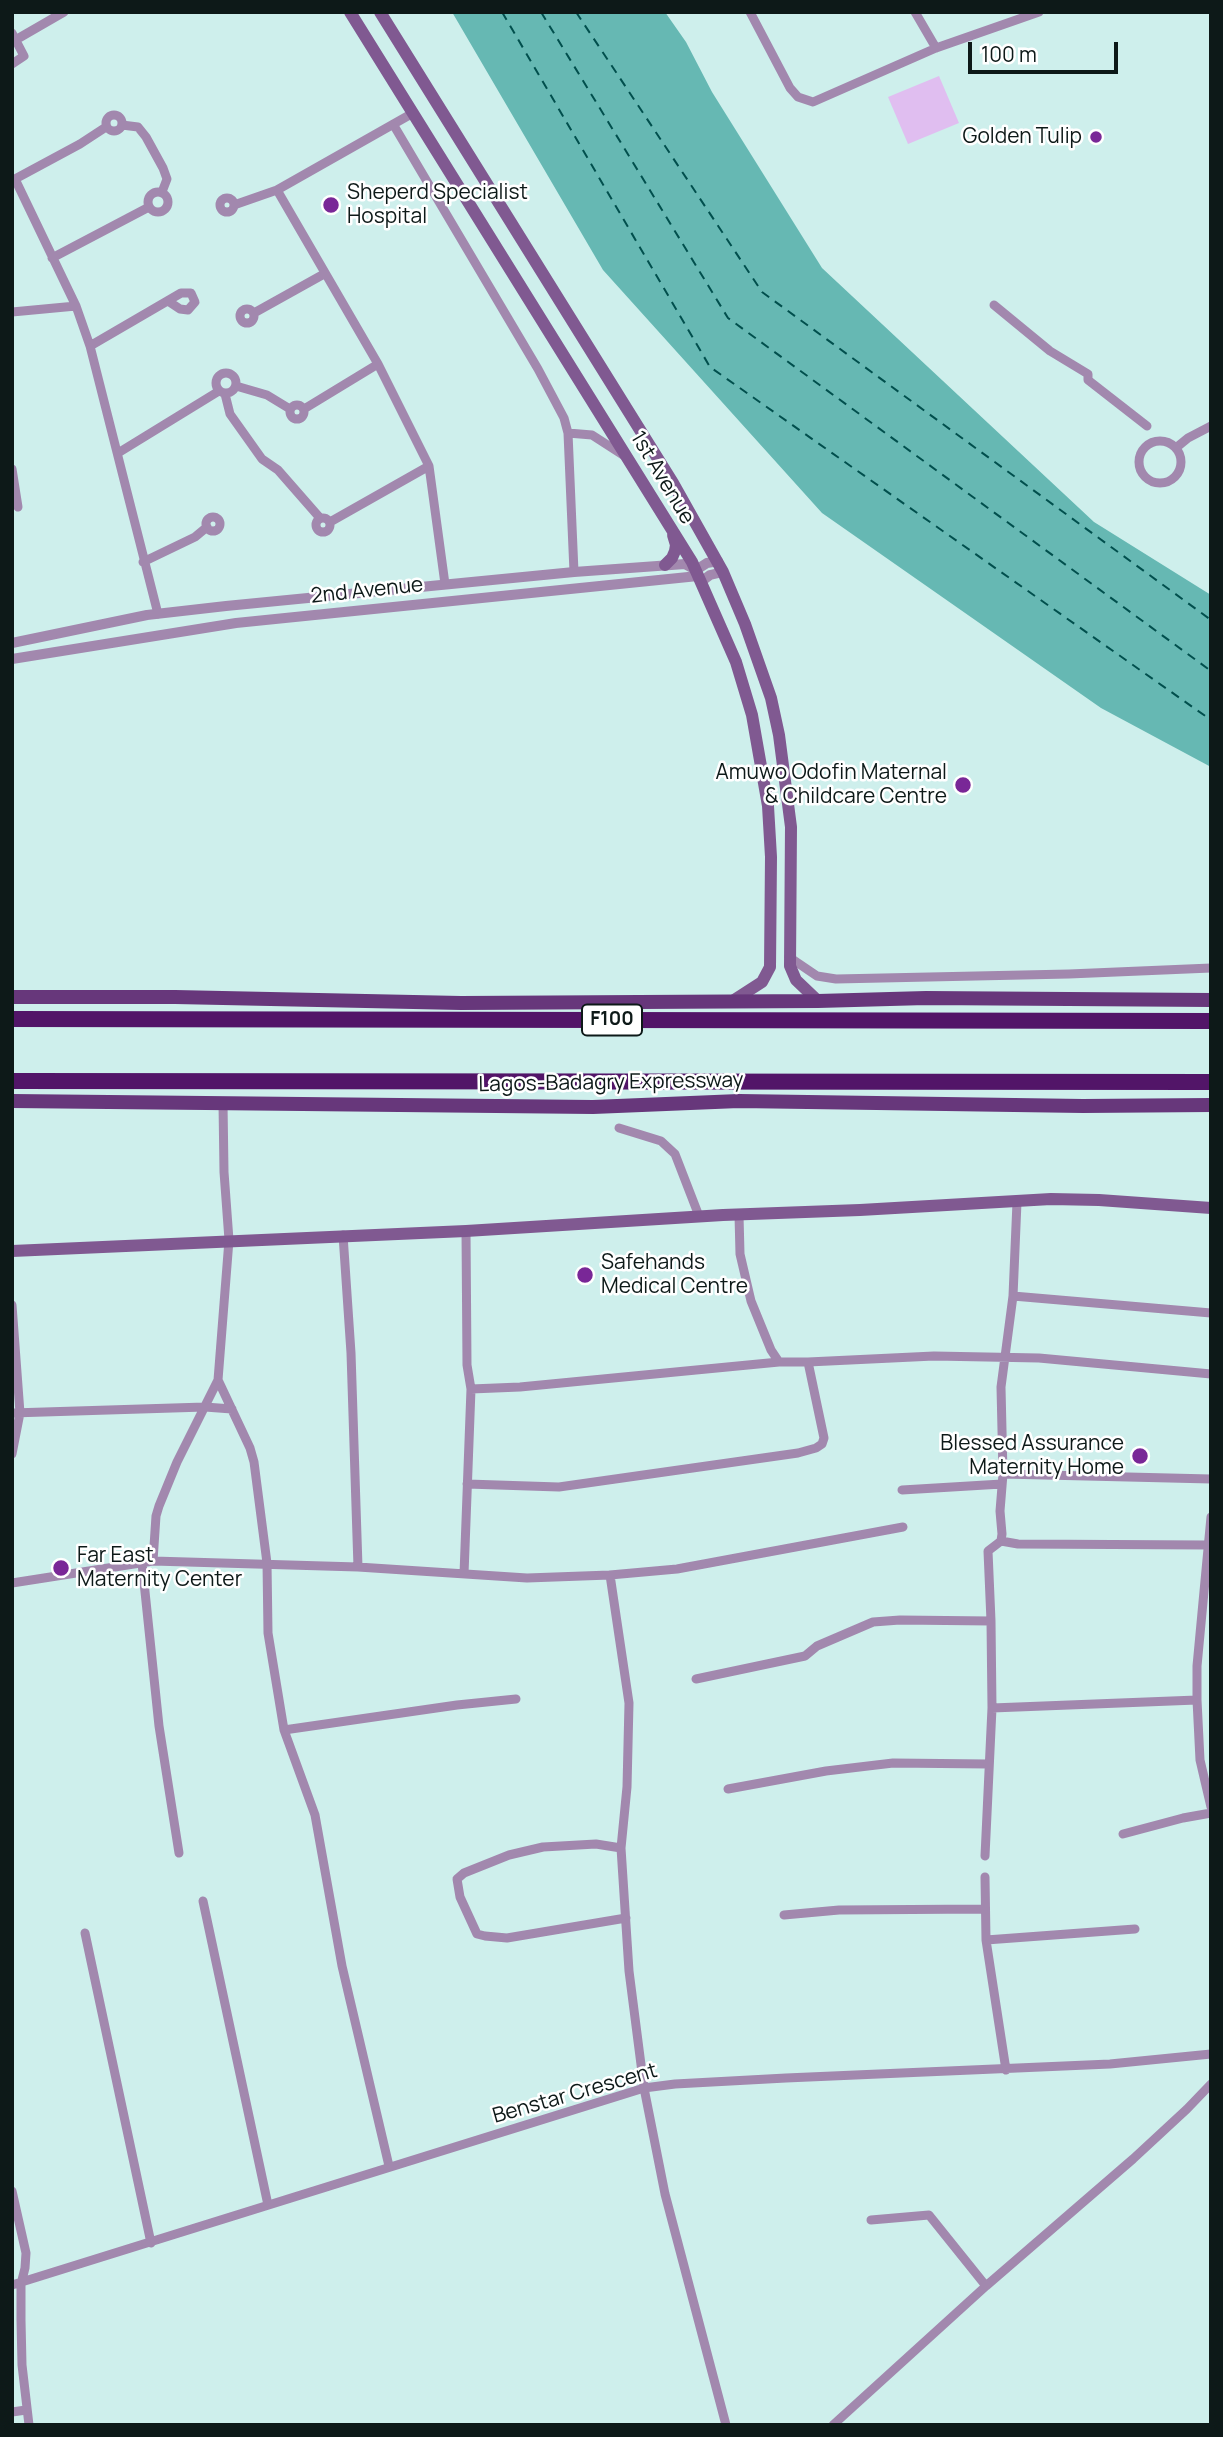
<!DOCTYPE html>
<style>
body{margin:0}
#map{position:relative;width:1223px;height:2437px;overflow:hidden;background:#ceefec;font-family:Manrope,sans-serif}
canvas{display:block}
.frame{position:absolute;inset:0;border:14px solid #0d1918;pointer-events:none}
.scale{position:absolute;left:968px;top:42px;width:150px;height:32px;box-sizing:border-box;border:4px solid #0d1918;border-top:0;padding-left:9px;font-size:21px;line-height:24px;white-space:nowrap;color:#0d1918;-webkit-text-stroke:5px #fff;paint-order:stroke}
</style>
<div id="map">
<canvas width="1223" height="2437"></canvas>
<div class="frame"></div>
<div class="scale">100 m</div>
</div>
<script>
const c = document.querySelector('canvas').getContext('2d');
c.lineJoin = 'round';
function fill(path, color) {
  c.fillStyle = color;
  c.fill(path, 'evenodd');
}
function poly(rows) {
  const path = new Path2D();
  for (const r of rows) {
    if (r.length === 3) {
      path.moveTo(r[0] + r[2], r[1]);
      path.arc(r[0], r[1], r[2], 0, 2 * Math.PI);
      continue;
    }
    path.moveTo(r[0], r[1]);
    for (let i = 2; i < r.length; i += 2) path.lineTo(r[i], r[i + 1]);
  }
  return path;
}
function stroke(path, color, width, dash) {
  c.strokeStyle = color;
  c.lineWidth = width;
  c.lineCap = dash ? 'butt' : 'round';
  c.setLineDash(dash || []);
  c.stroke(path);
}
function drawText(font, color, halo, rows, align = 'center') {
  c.font = font + ' Manrope,sans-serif';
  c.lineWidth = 5;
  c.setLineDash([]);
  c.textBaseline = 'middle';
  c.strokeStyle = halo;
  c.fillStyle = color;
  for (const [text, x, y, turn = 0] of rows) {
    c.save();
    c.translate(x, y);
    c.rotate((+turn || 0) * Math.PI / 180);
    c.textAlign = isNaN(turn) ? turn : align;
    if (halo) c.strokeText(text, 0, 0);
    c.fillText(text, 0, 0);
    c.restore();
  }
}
fill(poly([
 [939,76,959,123,908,144,888,97]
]), '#e0bef0');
fill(poly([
 [452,12,665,12,686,42,712,92,822,268,1094,522,1211,595,1211,767,1101,708,822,513,603,270]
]), '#66b8b3');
stroke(poly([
 [502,12,710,367,1211,720],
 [541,12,728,318,1211,671],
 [576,12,762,292,1211,620]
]), '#014f4d', 2, [9, 7]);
stroke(poly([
 [750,12,790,88,798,97,813,102,936,48,1039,12],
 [915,12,936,48],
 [12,33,24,56,12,64],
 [12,42,64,12],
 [114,123,8],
 [393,124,538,369,564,418,568,433,574,572],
 [122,125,138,127,146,137,163,168,167,179,162,192],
 [106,127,80,144,15,179,76,306,90,346,158,614],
 [277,190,378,364,429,466,445,584],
 [158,202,10],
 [227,205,7],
 [234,205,277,190,413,113],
 [52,258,149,207],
 [994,305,1050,351,1088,374,1088,380,1147,426],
 [247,316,7],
 [12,312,76,306],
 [254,313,324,274],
 [90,346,181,293,191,293,195,302,188,310,180,309,168,301],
 [226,383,10],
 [236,386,267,395,290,409],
 [225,394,230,414,262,459,278,470,320,518],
 [297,412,7],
 [304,409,378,364],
 [568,433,592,435,623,455],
 [1160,462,21],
 [1177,447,1188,438,1211,426],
 [118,453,219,391],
 [12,469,18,507],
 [213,524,7],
 [323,525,7],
 [330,522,429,466],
 [143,562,195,537,207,527],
 [789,957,817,976,836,979,1069,974,1211,968],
 [223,1103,224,1172,229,1240,218,1380,250,1448,254,1462,267,1563,268,1633,284,1730,315,1815,342,1966,389,2166],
 [619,1128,661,1141,675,1154,699,1216],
 [739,1215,740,1254,751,1301,771,1350,779,1362],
 [343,1235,351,1353,358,1567],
 [1013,1296,1211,1313],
 [12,1305,20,1413,12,1454],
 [808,1362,934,1356,1039,1358,1211,1374],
 [12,1413,205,1407,232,1409],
 [1003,1474,1211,1479],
 [467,1484,559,1487,798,1453,816,1448,822,1444,824,1438,808,1362,779,1362,520,1387,471,1389],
 [902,1490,1002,1484],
 [1211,1517,1197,1666,1197,1700,1200,1760,1211,1807],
 [1001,1541,1018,1544,1207,1545],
 [153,1561,156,1516,159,1506,177,1462,218,1380],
 [142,1563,159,1726,179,1853],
 [464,1574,471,1389,467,1365,466,1231],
 [610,1575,629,1703,627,1787,621,1848,629,1971,644,2088,665,2194,726,2425],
 [12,1583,153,1561,358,1567,527,1578,610,1575,677,1569,903,1527],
 [696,1679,805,1656,817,1646,873,1622,900,1620,991,1621],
 [992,1708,1197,1700],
 [284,1730,457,1705,516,1699],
 [728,1789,826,1771,893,1763,988,1764],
 [1123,1834,1183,1818,1211,1813],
 [621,1848,596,1844,543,1847,509,1855,464,1873,457,1879,460,1897,477,1934,485,1936,507,1938,626,1918],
 [985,1856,992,1708,991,1621,988,1551,1001,1541,1002,1534,1000,1511,1003,1474,1001,1387,1013,1296,1017,1202],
 [985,1877,986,1940,1006,2070],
 [203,1901,268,2205],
 [784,1915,839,1910,984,1909],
 [85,1933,151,2243],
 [986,1940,1135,1929],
 [12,2191,26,2253,25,2268,21,2284,21,2320,22,2365,29,2425],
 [871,2220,929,2215,986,2286],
 [12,2285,644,2088,675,2084,786,2078,1110,2064,1211,2054],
 [12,2412,26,2410],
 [833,2425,986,2286,1133,2159,1187,2109,1211,2084]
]), '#a288ae', 9);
stroke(poly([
 [12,643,147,615,226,606,574,572,685,564,696,570,707,563,718,561],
 [12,659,236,623,698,576,702,581,710,575,723,572]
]), '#a288ae', 10);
stroke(poly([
 [350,12,692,562,736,662,752,715,768,806,771,857,770,967,762,982,731,1002],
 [380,12,673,483,723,572,745,624,771,698,779,735,791,827,790,966,796,980,818,1001],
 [665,565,672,558,675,551,676,545,673,535],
 [12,1251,466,1231,723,1215,860,1210,1051,1199,1099,1200,1211,1208]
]), '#805991', 12);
stroke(poly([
 [12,997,175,997,461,1003,818,1001,926,998,1211,1000],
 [12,1101,593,1107,739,1101,1083,1106,1211,1105]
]), '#67377b', 14);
stroke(poly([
 [12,1019,1211,1021],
 [12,1081,1211,1082]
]), '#521568', 16);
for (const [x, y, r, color] of [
 [1096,137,7,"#792797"],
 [331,205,9,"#792797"],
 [963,785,9,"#792797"],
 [585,1275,9,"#792797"],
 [1140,1456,9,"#792797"],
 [61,1568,9,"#792797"]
]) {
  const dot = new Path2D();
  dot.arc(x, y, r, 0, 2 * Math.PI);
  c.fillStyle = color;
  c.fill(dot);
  stroke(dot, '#fff', 2.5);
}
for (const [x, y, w] of [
 [612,1020,60]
]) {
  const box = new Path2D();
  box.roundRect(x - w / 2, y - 15.5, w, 31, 5);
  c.fillStyle = '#fff';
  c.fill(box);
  stroke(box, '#0d1918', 2);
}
drawText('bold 19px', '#0d1918', null, [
 ["F100",612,1020]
]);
drawText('21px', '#0d1918', '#fff', [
 ["Golden Tulip",1082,137],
 ["Sheperd Specialist",347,193,"left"],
 ["Hospital",347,217,"left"],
 ["Amuwo Odofin Maternal",947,773],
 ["& Childcare Centre",947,797],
 ["Safehands",601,1263,"left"],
 ["Medical Centre",601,1287,"left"],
 ["Blessed Assurance",1124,1444],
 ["Maternity Home",1124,1468],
 ["Far East",77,1556,"left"],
 ["Maternity Center",77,1580,"left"]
], 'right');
drawText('21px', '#0d1918', '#fff', [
 ["1st Avenue",662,478,59],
 ["2nd Avenue",367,591,-6],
 ["Lagos-Badagry Expressway",611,1083,-1],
 ["Benstar Crescent",575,2094,-16]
]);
</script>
